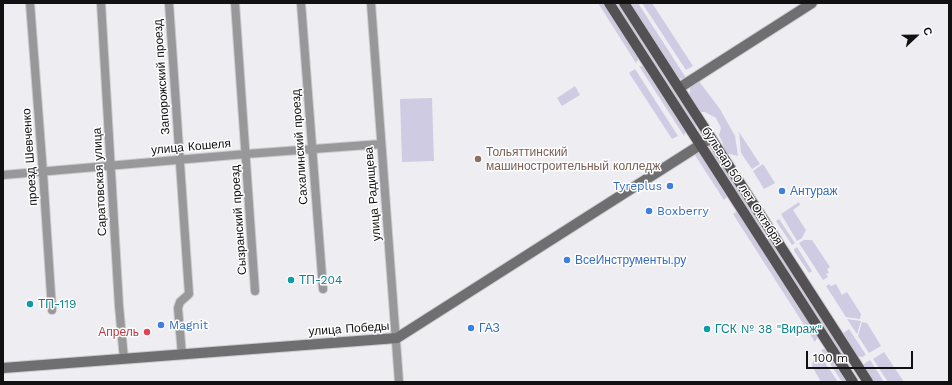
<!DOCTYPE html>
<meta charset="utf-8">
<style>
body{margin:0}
#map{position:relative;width:952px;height:385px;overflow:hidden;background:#eeedf2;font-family:"Work Sans",sans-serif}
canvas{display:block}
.frame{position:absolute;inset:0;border:4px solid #111112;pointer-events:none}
.north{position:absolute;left:896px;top:16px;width:40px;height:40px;-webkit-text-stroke:3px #fff;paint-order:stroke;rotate:68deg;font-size:11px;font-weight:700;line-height:16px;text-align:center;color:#111112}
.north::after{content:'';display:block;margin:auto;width:14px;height:18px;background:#111112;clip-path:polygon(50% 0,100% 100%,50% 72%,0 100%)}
.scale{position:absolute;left:806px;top:351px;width:107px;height:18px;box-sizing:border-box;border:2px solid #111112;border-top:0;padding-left:5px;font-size:12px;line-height:14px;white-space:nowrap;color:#111112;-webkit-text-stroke:3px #fff;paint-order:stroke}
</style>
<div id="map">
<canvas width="952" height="385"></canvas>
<div class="frame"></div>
<div class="north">С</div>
<div class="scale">100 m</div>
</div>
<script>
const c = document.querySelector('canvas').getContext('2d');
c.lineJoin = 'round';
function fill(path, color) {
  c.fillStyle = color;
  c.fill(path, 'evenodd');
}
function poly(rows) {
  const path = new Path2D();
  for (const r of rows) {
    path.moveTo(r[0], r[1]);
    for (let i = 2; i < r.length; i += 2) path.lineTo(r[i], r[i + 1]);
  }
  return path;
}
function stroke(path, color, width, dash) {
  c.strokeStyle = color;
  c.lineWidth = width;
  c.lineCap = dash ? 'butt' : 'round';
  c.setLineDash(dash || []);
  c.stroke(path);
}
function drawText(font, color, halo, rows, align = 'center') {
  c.font = font + ' "Work Sans",sans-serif';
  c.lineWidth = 3;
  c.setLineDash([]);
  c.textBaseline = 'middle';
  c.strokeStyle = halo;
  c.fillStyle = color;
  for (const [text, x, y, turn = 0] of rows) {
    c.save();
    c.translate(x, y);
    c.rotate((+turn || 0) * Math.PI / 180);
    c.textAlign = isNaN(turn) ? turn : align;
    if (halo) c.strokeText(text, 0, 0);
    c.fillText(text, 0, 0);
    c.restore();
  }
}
fill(poly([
 [598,3,605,3,639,57,636,63],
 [614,3,620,3,697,126,696,127,695,127],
 [629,3,638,3,686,78,682,79,677,77],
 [642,3,652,3,693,66,686,70],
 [639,66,646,67,686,130,684,136],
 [635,69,678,136,672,139,629,73],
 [698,80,720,109,735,136,738,156,725,153,723,144,719,135,721,128,716,118,705,112,699,112,690,97,690,86],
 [575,86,580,95,562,106,557,98],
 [432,98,434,161,402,162,400,99],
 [739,132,760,164,752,169,741,153],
 [715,151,763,226,761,228,759,228,712,156,712,152],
 [693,152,700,153,728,196,724,200],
 [763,164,775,183,764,189,753,171],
 [799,202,800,205,793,210,806,230,802,238,797,241,781,214],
 [739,210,818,336,815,342,733,214],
 [779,219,795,243,792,245,776,221],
 [769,238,770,238,849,362,846,362,767,240],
 [804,240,812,240,830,267,827,269,829,273,826,274,828,277,823,280,799,243],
 [797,247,812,271,809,273,794,251,794,249],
 [829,284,831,286,836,284,842,295,847,292,861,314,860,319,846,317,826,286],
 [847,319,861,321,857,334],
 [862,322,867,323,881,346,869,353,858,336],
 [849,329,866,355,862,357,857,356,842,334],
 [823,349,828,350,849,382,842,382,821,350],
 [818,352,838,382,821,382,812,366,813,362],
 [884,352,904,382,888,382,873,359],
 [870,360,884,382,873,382,864,367,864,364]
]), '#cfcbe3');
const street = poly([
 [30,3,43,173,52,310],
 [101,3,119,306,124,359],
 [169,3,189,294,180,302,178,308,182,355],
 [235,3,255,291],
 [301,3,323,289],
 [371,3,399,382],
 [3,175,246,154,381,144]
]);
const secondary = poly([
 [679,88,812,3],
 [3,368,397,338,711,138]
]);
const primary = poly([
 [609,3,853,382],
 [624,3,868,382]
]);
stroke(street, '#cbcace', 10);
stroke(secondary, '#cbcace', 12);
stroke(primary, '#cbcace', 12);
stroke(street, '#989799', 8);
stroke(secondary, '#6f6e70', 10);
stroke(primary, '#535154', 10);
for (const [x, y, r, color] of [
 [478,159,4,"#8d6e63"],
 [670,186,4,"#3f7fe0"],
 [782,191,4,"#3f7fe0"],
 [649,211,4,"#3f7fe0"],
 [567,260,4,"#3f7fe0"],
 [291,280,4,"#0f9aa8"],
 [30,304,4,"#0f9aa8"],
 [161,325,4,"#3f7fe0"],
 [471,328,4,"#3f7fe0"],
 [707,329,4,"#0f9aa8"],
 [147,332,4,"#e0444e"]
]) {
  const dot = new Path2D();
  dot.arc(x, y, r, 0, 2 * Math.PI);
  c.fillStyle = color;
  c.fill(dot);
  stroke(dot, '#fff', 1.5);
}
drawText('12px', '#111112', '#fff', [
 ["Запорожский проезд",162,77,-94],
 ["улица Кошеля",191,147,-5],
 ["Сахалинский проезд",300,147,-94],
 ["проезд Шевченко",30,157,-94],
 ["Саратовская улица",100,182,-93],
 ["бульвар 50 лет Октября",742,186,57],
 ["улица Радищева",373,194,-95],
 ["Сызранский проезд",239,220,-94],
 ["улица Победы",349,329,-4]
]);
drawText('12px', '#785e54', '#fff', [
 ["Тольяттинский",486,152],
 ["машиностроительный колледж",486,166]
], 'left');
drawText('12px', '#366cbe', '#fff', [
 ["Tyreplus",662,186,"right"],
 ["Антураж",790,191],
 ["Boxberry",657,211],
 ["ВсеИнструменты.ру",575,260],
 ["Magnit",169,325],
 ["ГАЗ",479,328]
], 'left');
drawText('12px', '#0d838f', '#fff', [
 ["ТП-204",299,280],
 ["ТП-119",38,304],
 ["ГСК № 38 \"Вираж\"",715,329]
], 'left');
drawText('12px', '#be3a42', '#fff', [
 ["Апрель",139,332]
], 'right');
</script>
